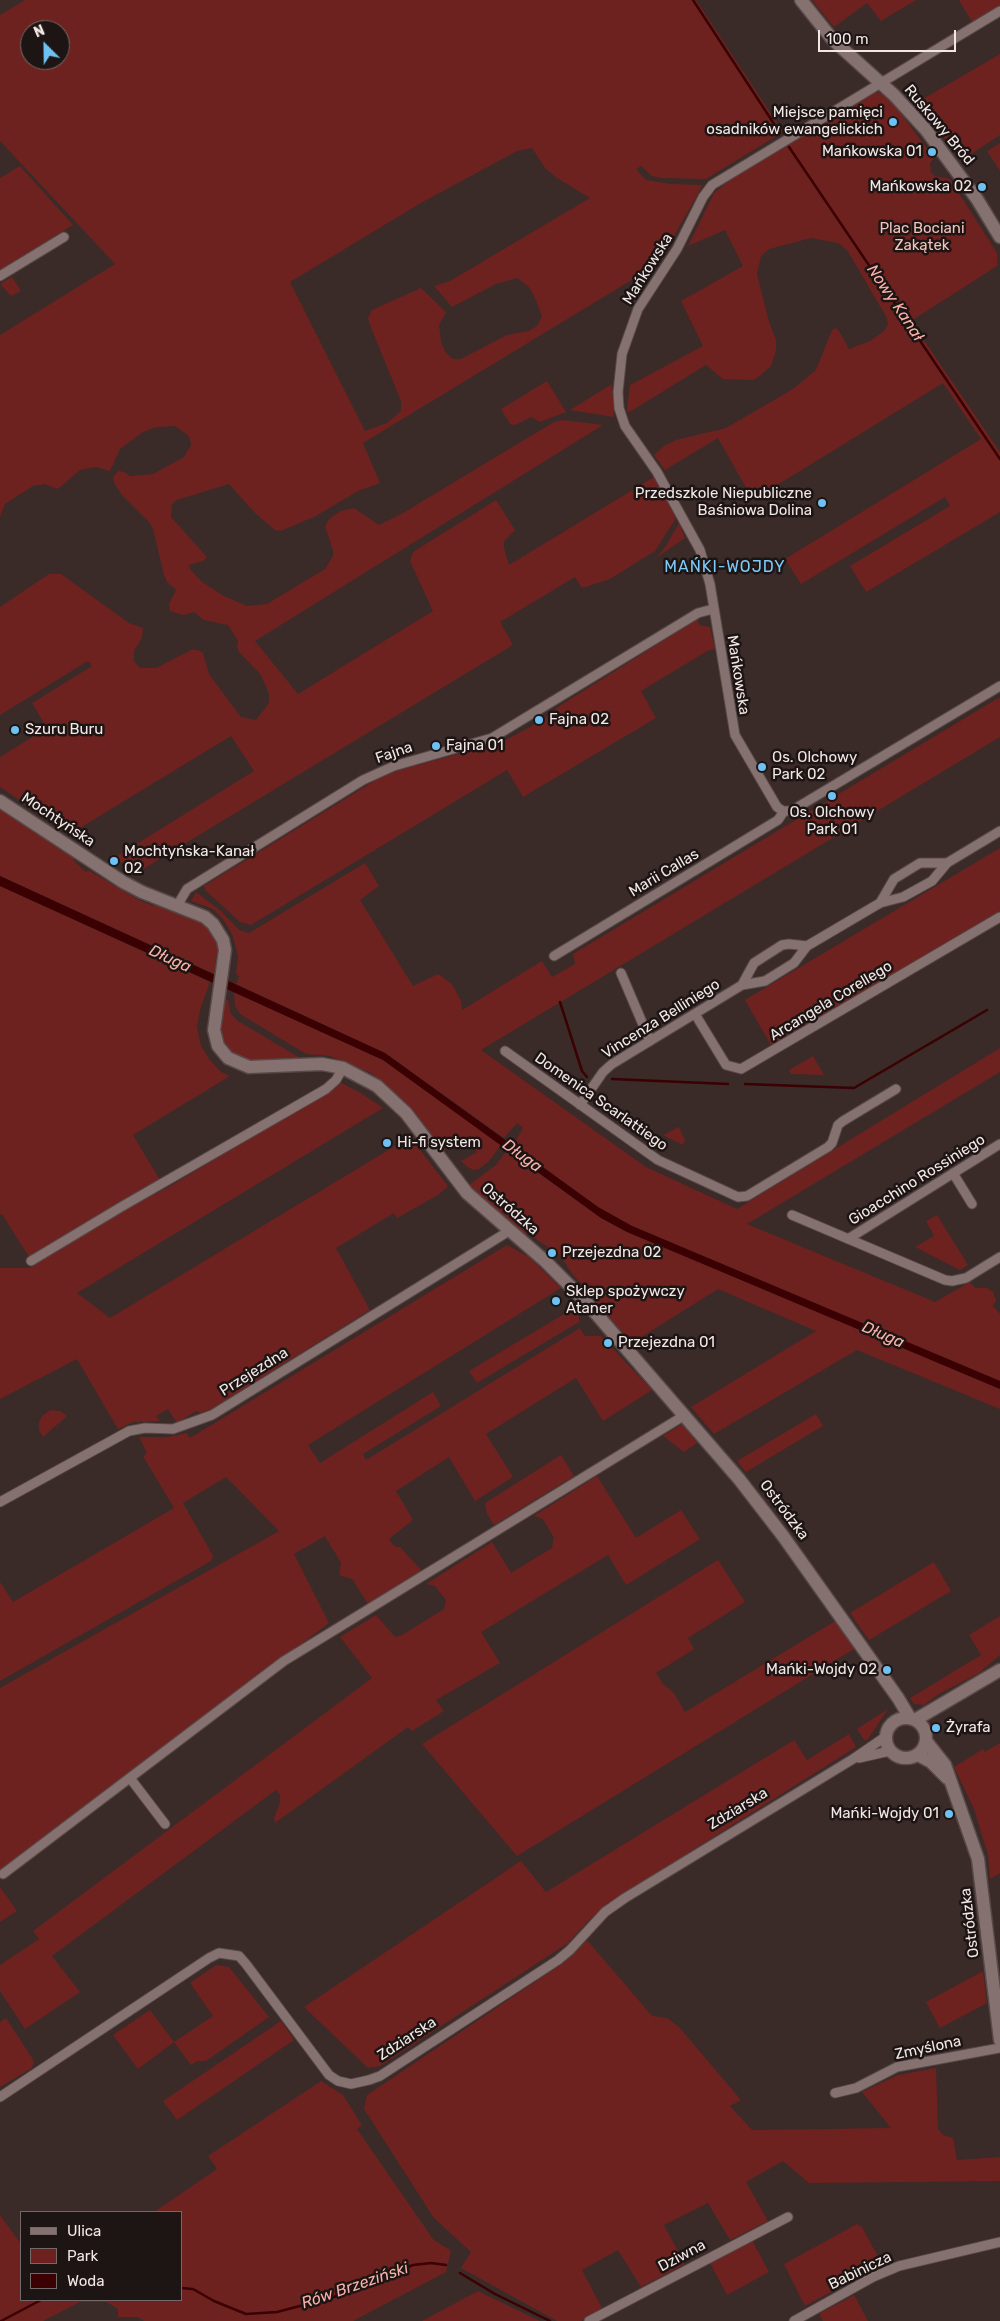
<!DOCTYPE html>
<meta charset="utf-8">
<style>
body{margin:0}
#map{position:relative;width:1000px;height:2321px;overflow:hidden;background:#3a2a28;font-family:Rubik,sans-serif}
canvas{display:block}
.legend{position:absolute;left:20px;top:2211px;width:162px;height:90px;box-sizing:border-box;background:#1c1514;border:1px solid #726968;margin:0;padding:6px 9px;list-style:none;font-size:15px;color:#f2e7e5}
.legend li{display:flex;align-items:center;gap:10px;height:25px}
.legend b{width:25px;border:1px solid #726968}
.north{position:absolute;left:20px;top:20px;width:50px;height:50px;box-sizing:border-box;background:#1c1514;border:1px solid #726968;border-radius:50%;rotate:337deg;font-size:14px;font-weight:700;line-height:20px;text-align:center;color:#f2e7e5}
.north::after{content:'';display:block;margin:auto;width:18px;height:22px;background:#6ec2f3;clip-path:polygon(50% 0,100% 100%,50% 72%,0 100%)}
.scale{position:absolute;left:818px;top:30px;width:138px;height:22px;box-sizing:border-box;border:2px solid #f2e7e5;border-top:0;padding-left:6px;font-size:15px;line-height:18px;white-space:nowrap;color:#f2e7e5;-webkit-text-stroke:4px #1c1514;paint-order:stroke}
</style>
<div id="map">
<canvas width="1000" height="2321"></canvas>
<ul class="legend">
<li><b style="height:6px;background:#857270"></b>Ulica</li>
<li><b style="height:14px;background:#6e221f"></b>Park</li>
<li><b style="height:14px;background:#3a0002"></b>Woda</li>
</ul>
<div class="north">N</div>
<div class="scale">100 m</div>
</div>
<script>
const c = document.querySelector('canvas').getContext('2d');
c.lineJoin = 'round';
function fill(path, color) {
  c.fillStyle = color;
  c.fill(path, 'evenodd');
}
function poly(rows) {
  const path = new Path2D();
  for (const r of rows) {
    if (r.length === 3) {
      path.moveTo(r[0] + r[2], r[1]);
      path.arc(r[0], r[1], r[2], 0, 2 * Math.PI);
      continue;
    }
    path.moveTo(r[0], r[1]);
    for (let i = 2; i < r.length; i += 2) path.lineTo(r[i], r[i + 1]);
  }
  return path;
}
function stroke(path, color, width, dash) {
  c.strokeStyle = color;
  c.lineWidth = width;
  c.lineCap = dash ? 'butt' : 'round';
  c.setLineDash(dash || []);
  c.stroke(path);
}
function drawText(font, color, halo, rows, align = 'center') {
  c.font = font + ' Rubik,sans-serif';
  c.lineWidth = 5;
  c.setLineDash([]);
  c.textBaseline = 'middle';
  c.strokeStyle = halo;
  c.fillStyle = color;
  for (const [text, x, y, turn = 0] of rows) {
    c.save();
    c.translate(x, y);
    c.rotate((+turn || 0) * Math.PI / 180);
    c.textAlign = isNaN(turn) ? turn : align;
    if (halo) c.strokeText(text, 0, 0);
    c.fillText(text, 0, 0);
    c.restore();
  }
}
fill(poly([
 [25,0,696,0,783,132,706,179,661,178,652,176,641,166,636,169,646,180,671,184,703,185,658,264,363,443,380,483,358,491,316,516,281,531,275,530,255,513,229,484,177,500,172,504,171,517,207,557,203,561,189,565,190,569,202,582,224,596,247,606,267,604,325,569,333,556,333,550,325,526,330,518,341,511,354,508,379,525,403,513,554,422,563,420,603,425,255,641,298,694,433,611,410,561,413,552,496,500,515,530,504,541,504,548,509,565,654,477,676,518,655,551,610,579,582,588,575,577,500,622,513,645,138,872,114,858,254,771,231,736,70,834,0,787,0,757,47,728,32,703,92,666,88,661,0,715,0,607,49,574,61,574,129,623,143,628,142,638,134,651,134,661,140,668,156,668,191,650,198,650,203,653,209,674,241,717,256,720,269,703,269,694,261,675,239,652,237,647,238,641,228,625,204,620,194,612,184,615,170,611,169,604,176,590,167,582,164,575,153,529,149,522,122,495,114,483,113,477,118,471,124,472,130,476,153,474,184,457,191,445,189,436,175,426,157,427,143,432,120,449,110,471,96,467,80,470,58,489,44,484,33,486,5,504,0,517,0,335,115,264,0,141,0,15],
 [30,30,60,30,60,60,30,60],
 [532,148,545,168,557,178,590,198,450,281,434,286,452,307,496,284,517,278,529,287,535,298,542,316,538,325,529,331,507,335,461,359,453,359,446,353,441,342,439,325,446,312,421,288,372,310,368,318,370,325,401,401,401,411,387,423,365,431,290,282,421,203,517,151],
 [812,0,916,0,881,21,867,3,834,27],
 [959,0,1000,0,1000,5,972,22],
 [1000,54,1000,135,962,160,916,103],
 [877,92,885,95,900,112,934,158,930,163,931,172,935,176,950,179,997,253,997,266,911,321,1000,452,1000,512,866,592,850,566,950,506,945,497,801,584,785,559,981,439,943,383,753,500,718,438,665,470,654,455,664,446,676,440,726,428,793,389,816,370,832,330,836,328,839,331,849,349,870,341,884,331,888,325,887,318,847,250,838,243,811,238,769,249,761,256,757,274,769,322,776,340,776,350,771,366,761,375,754,380,723,379,706,365,628,413,627,409,630,385,703,346,681,301,743,266,725,230,688,246,714,193,730,180,826,121,868,96],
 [1000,143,1000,171,987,151],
 [20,166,73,225,0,270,0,178],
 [12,277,21,291,11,296,0,284],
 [547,381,566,412,540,422,531,417,515,425,510,424,501,409],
 [612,384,614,417,570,410],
 [679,523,685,538,656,558,666,546],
 [698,619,699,625,710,627,715,649,709,650,641,691,656,718,523,797,507,770,251,925,240,922,205,890,204,886,376,780,399,770,474,750,489,749,541,721,561,705],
 [1000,697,1000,737,481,1050,646,1167,737,1209,1000,1048,1000,1072,747,1224,935,1302,970,1282,975,1288,987,1288,993,1292,996,1300,993,1306,1000,1314,1000,1381,632,1226,598,1207,513,1145,523,1128,517,1123,504,1138,385,1053,236,984,239,976,236,974,238,956,232,934,223,919,213,909,191,901,196,892,221,911,239,930,249,933,365,863,379,886,360,900,413,986,438,974,452,984,461,1001,462,1010,542,961,552,977,575,964,573,954],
 [0,806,75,857,73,860,86,872,88,870,139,900,154,906,157,902,207,926,214,934,218,944,214,974,0,876],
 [1000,848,1000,911,772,1047,745,1000],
 [0,886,210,982,200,1010,197,1027,201,1046,210,1060,221,1072,230,1076,133,1135,160,1180,53,1245,29,1257,2,1214,0,1215],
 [234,992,383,1060,501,1145,489,1161,479,1169,474,1170,469,1168,461,1161,477,1152,466,1140,460,1140,443,1151,404,1101,371,1073,330,1056,306,1054,240,1014,235,1006],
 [225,999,228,1000,231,1014,238,1021,302,1059,255,1062,233,1053,225,1043,221,1032],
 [813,1056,824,1075,791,1074,789,1070],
 [341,1083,359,1092,383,1108,77,1293,110,1318,410,1137,448,1186,438,1195,397,1218,394,1213,336,1248,370,1310,211,1409,201,1413,196,1411,177,1423,168,1409,156,1416,160,1421,133,1422,118,1429,77,1359,0,1399,0,1268,30,1268,109,1218,174,1184],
 [679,1127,685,1140,683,1145,663,1135],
 [507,1150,601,1218,627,1232,1000,1389,1000,1409,857,1350,714,1434,691,1407,816,1331,718,1289,632,1343,595,1302,598,1300,573,1275,560,1255,527,1233,524,1235,469,1185,496,1165],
 [937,1215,968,1265,960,1270,915,1247,934,1236,926,1221],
 [507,1245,529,1257,561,1288,308,1445,320,1463,433,1392,441,1406,363,1454,366,1460,580,1328,585,1336,601,1336,652,1390,603,1421,576,1378,486,1434,513,1477,475,1501,449,1457,396,1491,413,1520,389,1539,394,1546,400,1547,422,1571,368,1604,352,1579,339,1575,341,1563,325,1536,294,1554,329,1623,0,1873,0,1688,279,1531,226,1477,183,1503,213,1556,211,1561,0,1681,0,1582,13,1602,174,1508,143,1456,147,1453,139,1437,168,1437,186,1433,190,1438],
 [574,1308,579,1314,579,1322,477,1383,469,1371],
 [51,1410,60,1411,67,1416,43,1437,39,1430,39,1422,43,1415],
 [816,1414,823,1426,746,1472,737,1461],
 [682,1424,697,1443,684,1452,663,1436],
 [561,1455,574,1476,494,1525,487,1514,485,1503],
 [597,1476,636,1538,681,1510,700,1539,626,1585,608,1555,481,1632,500,1663,436,1700,444,1711,412,1731,408,1727,275,1823,274,1818,280,1803,280,1795,276,1790,52,1956,80,1992,25,2029,0,1991,0,1965,39,1939,33,1931,372,1678,340,1637,376,1615,395,1637,402,1635,444,1609,446,1600,435,1586,426,1584,492,1542,511,1573,552,1548,554,1538,543,1519,534,1516],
 [718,1560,745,1602,688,1638,694,1649,656,1673,663,1684,674,1693,685,1712,837,1620,857,1647,517,1856,422,1744],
 [934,1562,951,1591,869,1640,850,1613],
 [1000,1616,1000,1655,979,1673,939,1694,924,1705,914,1704,910,1698,981,1655,969,1635],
 [888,1709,868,1739,865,1741,857,1729],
 [849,1734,856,1747,609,1903,589,1920,568,1943,380,2066,368,2068,304,2007,521,1861,546,1892,794,1740,807,1760],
 [1000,1743,1000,1873,990,1879,988,1854,980,1829,974,1809,954,1767,983,1749,985,1752],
 [0,1887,17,1911,0,1922],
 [587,1940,652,2016,667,2018,679,2027,741,2100,730,2106,752,2130,891,2128,862,2092,898,2075,936,2068,938,2129,943,2135,953,2138,957,2160,1000,2157,1000,2181,809,2183,783,2161,746,2182,768,2221,730,2240,708,2203,664,2225,685,2264,641,2287,618,2250,582,2270,602,2308,581,2321,557,2321,461,2268,471,2252,434,2218,364,2109,367,2095,566,1961],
 [216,1965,229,1967,269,2017,206,2061,197,2061,191,2065,174,2042,138,2069,113,2035,150,2010,174,2042,213,2016,190,1983],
 [983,1971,987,2003,940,2028,926,2002],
 [6,2018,34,2061,32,2068,0,2087,0,2022],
 [281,2021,294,2040,177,2120,163,2101],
 [321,2081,343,2095,362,2125,357,2129,433,2239,451,2251,446,2272,353,2321,144,2321,138,2317,118,2317,118,2309,106,2302,80,2302,43,2321,0,2321,0,2215,21,2244,21,2300,181,2300,181,2212,154,2212,217,2169,208,2156],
 [857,2224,862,2227,882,2264,805,2306,784,2264],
 [752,2240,769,2272,727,2295,710,2263],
 [478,2291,540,2321,422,2321],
 [854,2295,868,2321,823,2321,819,2314]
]), '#6e221f');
fill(poly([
 [0,876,385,1053,598,1207,632,1226,1000,1381,1000,1389,627,1232,601,1218,383,1060,0,886]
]), '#3a0002');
stroke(poly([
 [693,0,780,133],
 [789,147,1000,459],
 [560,1002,582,1071,587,1077],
 [612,1079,728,1084],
 [745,1084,854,1088,987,1010],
 [460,2273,495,2294,550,2321],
 [181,2288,193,2289,214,2301,246,2314,277,2312,334,2297,413,2265,431,2263,446,2265],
 [1,2321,41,2300]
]), '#3a0002', 2.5);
const street = poly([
 [1000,11,712,185,703,197,677,249,638,309,622,354,618,392,619,408,625,426,657,472,700,550,710,584,735,735,777,807,783,811,791,811,1000,686],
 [0,276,64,237],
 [880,903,894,879,920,863,947,863],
 [177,906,187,889,363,780,394,766,492,738,698,613,713,609],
 [554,956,778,820,784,811],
 [621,973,650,1041],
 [742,985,754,963,782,945,789,944,807,946],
 [695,1014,726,1065,741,1069,1000,917],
 [505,1051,658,1160,738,1197,747,1196,828,1147,832,1143,838,1125,843,1121,896,1089],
 [580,1105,603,1072,612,1064,742,985,765,981,794,963,807,946,880,903,903,897,932,881,947,863,1000,831],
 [953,1173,972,1204],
 [792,1215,945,1280,952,1281,966,1278,1000,1257],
 [848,1239,1000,1144],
 [31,1261,121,1207,326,1089,336,1080,343,1068],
 [0,1502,129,1431,145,1428,173,1429,212,1415,509,1231],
 [859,1758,890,1751],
 [130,1778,165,1824],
 [3,1874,284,1661,685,1415],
 [835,2093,856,2088,897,2067,1000,2048],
 [0,2097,209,1958,219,1953,239,1956,246,1964,329,2075,338,2081,351,2084,369,2080,380,2076,558,1960,570,1950,605,1912,625,1898,853,1759,885,1737],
 [589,2321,788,2217],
 [794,2321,873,2277,899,2266,1000,2242]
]);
const secondary = poly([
 [801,0,833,40,894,95,926,130,977,199,1000,237],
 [0,801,123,882,142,892,205,917,213,924,223,940,225,950,214,1030,218,1046,228,1058,249,1067,322,1064,343,1068,377,1086,406,1113,467,1193,545,1261,586,1302,739,1479,783,1536,898,1698,910,1718],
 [906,1738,20],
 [915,1720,1000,1670],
 [926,1741,945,1765,978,1859,1000,2040],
 [918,1755,931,1762,947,1778]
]);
stroke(street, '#574948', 11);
stroke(secondary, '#574948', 15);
stroke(street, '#857270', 9);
stroke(secondary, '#857270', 12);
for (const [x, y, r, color] of [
 [893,122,5,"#6ec2f3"],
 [932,152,5,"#6ec2f3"],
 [982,187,5,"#6ec2f3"],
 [822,503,5,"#6ec2f3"],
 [539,720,5,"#6ec2f3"],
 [15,730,5,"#6ec2f3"],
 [436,746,5,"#6ec2f3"],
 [762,767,5,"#6ec2f3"],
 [832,796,5,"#6ec2f3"],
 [114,861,5,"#6ec2f3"],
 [387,1143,5,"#6ec2f3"],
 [552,1253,5,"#6ec2f3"],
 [556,1301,5,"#6ec2f3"],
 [608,1343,5,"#6ec2f3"],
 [887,1670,5,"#6ec2f3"],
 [936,1728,5,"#6ec2f3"],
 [949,1814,5,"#6ec2f3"]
]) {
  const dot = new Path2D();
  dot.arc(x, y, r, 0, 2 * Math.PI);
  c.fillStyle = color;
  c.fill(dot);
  stroke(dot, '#1c1514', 2);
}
drawText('15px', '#f2e7e5', '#1c1514', [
 ["Miejsce pamięci",883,113,"right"],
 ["osadników ewangelickich",883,130,"right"],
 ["Mańkowska 01",922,152,"right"],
 ["Mańkowska 02",972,187,"right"],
 ["Przedszkole Niepubliczne",812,494,"right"],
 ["Baśniowa Dolina",812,511,"right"],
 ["Fajna 02",549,720],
 ["Szuru Buru",25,730],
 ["Fajna 01",446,746],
 ["Os. Olchowy",772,758],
 ["Park 02",772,775],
 ["Os. Olchowy",832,813,"center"],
 ["Park 01",832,830,"center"],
 ["Mochtyńska-Kanał",124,852],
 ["02",124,869],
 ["Hi-fi system",397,1143],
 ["Przejezdna 02",562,1253],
 ["Sklep spożywczy",566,1292],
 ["Ataner",566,1309],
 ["Przejezdna 01",618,1343],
 ["Mańki-Wojdy 02",877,1670,"right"],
 ["Żyrafa",946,1728],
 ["Mańki-Wojdy 01",939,1814,"right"]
], 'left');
drawText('15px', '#f2e7e5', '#1c1514', [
 ["Ruskowy Bród",939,125,50],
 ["Mańkowska",648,269,-58],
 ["Mańkowska",738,675,81],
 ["Fajna",394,753,-19],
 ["Mochtyńska",58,820,34],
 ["Marii Callas",664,873,-31],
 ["Arcangela Corellego",831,1001,-31],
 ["Vincenza Belliniego",661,1019,-32],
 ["Domenica Scarlattiego",601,1102,35],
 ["Gioacchino Rossiniego",917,1180,-32],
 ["Ostródzka",510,1209,41],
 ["Przejezdna",254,1372,-32],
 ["Ostródzka",784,1510,53],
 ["Zdziarska",738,1809,-31],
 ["Ostródzka",970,1923,-97],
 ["Zdziarska",407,2039,-33],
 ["Zmyślona",928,2048,-12],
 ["Dziwna",682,2256,-28],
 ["Babinicza",860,2271,-26]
]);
drawText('15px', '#f4c2bc', '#1c1514', [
 ["Plac Bociani",922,229],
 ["Zakątek",922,246]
]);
drawText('italic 16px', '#fab1a9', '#1c1514', [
 ["Nowy Kanał",895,303,56],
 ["Długa",170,959,25],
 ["Długa",522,1156,36],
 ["Długa",883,1335,23],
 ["Rów Brzeziński",355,2286,-19]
]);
c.letterSpacing = '1px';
drawText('16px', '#7ecaf8', '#1c1514', [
 ["MAŃKI-WOJDY",725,567]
]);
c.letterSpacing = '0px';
</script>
